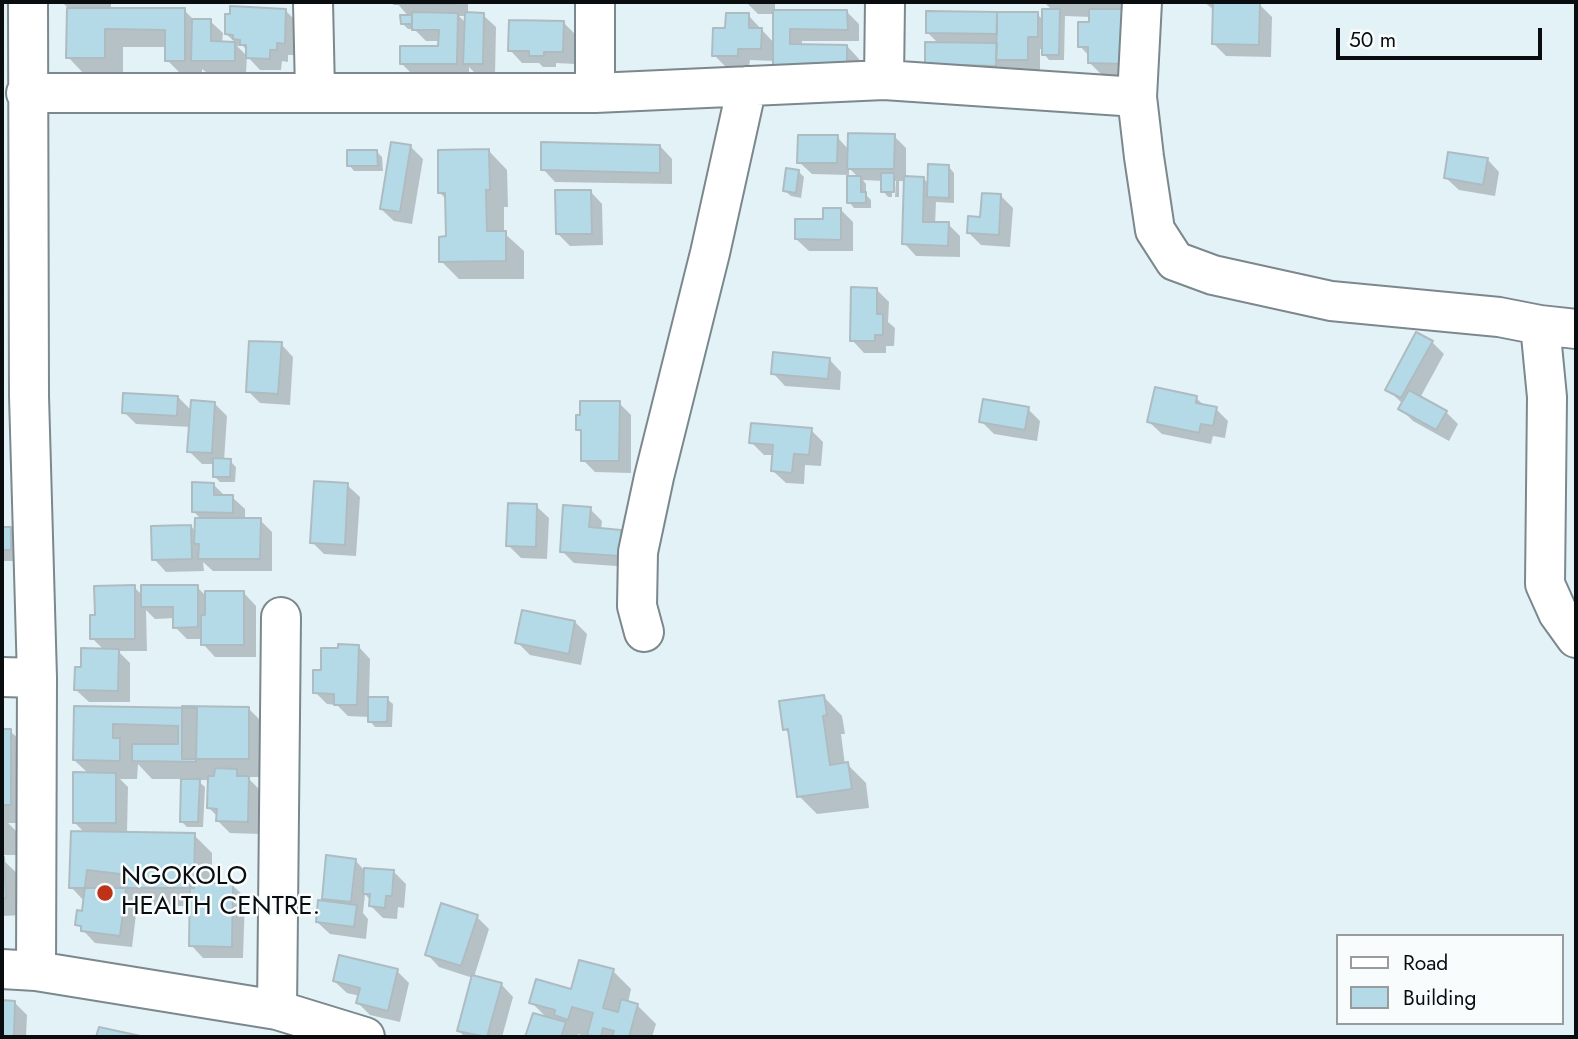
<!DOCTYPE html>
<style>
body{margin:0}
#map{position:relative;width:1578px;height:1039px;overflow:hidden;background:#e3f2f7;font-family:Jost,sans-serif}
canvas{display:block}
.frame{position:absolute;inset:0;border:4px solid #090d0f;pointer-events:none}
.legend{position:absolute;left:1336px;top:934px;width:228px;height:91px;box-sizing:border-box;background:#f9fcfd;border:2px solid #999c9e;margin:0;padding:9px 12px;list-style:none;font-size:21px;color:#090d0f}
.legend li{display:flex;align-items:center;gap:14px;height:35px}
.legend b{width:35px;border:2px solid #999c9e}
.scale{position:absolute;left:1336px;top:28px;width:206px;height:32px;box-sizing:border-box;border:4px solid #090d0f;border-top:0;padding-left:9px;font-size:21px;line-height:24px;white-space:nowrap;color:#090d0f;-webkit-text-stroke:5px #f9fcfd;paint-order:stroke}
</style>
<div id="map">
<canvas width="1578" height="1039"></canvas>
<div class="frame"></div>
<ul class="legend">
<li><b style="height:9px;background:#fff"></b>Road</li>
<li><b style="height:19px;background:#b5dae7"></b>Building</li>
</ul>
<div class="scale">50 m</div>
</div>
<script>
const c = document.querySelector('canvas').getContext('2d');
c.lineJoin = 'round';
function fill(path, color) {
  c.fillStyle = color;
  c.fill(path, 'evenodd');
}
function poly(rows) {
  const path = new Path2D();
  for (const r of rows) {
    path.moveTo(r[0], r[1]);
    for (let i = 2; i < r.length; i += 2) path.lineTo(r[i], r[i + 1]);
  }
  return path;
}
function stroke(path, color, width, dash) {
  c.strokeStyle = color;
  c.lineWidth = width;
  c.lineCap = dash ? 'butt' : 'round';
  c.setLineDash(dash || []);
  c.stroke(path);
}
function drawText(font, color, halo, rows, align = 'center') {
  c.font = font + ' Jost,sans-serif';
  c.lineWidth = 5;
  c.setLineDash([]);
  c.textBaseline = 'middle';
  c.strokeStyle = halo;
  c.fillStyle = color;
  for (const [text, x, y, turn = 0] of rows) {
    c.save();
    c.translate(x, y);
    c.rotate((+turn || 0) * Math.PI / 180);
    c.textAlign = isNaN(turn) ? turn : align;
    if (halo) c.strokeText(text, 0, 0);
    c.fillText(text, 0, 0);
    c.restore();
  }
}
fill(poly([
 [62,2,149,2,149,4,111,4,111,10,184,10,194,20,210,21,223,33,222,43,236,43,226,34,285,10,298,23,296,55,288,55,288,62,282,61,281,70,260,70,247,56,246,73,206,72,202,69,202,79,186,79,167,60,167,47,123,47,123,76,86,76,68,57,68,8],
 [237,46,243,46,248,51,248,57],
 [396,2,468,2,468,14,483,15,496,27,495,75,477,75,469,67,469,76,414,76,402,64,440,47,440,41,426,41,414,29,408,29,402,23,409,17],
 [459,16,466,16,466,23],
 [746,2,775,2,775,12,847,12,859,24,859,41,802,41,802,46,847,46,859,59,859,79,775,61,750,60,749,68,727,68,714,55,727,30,748,15,775,44,775,14,758,14],
 [1044,2,1148,2,1136,75,1102,75,1089,62,1089,56,1080,46,1091,24,1091,17,1065,16,1064,60,1049,60,1044,54,1044,49,1040,49,1040,72,927,64,939,44,927,32,1037,14,1044,21,1053,11],
 [1204,2,1273,2,1257,2,1272,17,1271,57,1226,56,1213,43,1214,10],
 [564,23,576,35,575,64,556,63,556,67,543,67,539,63,522,63,510,50],
 [894,136,906,148,906,178,924,179,929,184,949,167,954,173,954,203,936,202,935,224,948,224,960,236,960,257,916,256,904,243,906,181,899,181,899,197,895,197,896,181,892,181,892,197,888,197,883,191,883,181,863,180,866,184,866,195,871,200,871,208,854,208,849,202,859,178,849,168,849,175,812,174,799,162,837,137,849,150],
 [660,146,672,159,672,184,555,182,543,169],
 [411,147,423,159,412,224,394,221,381,209],
 [489,151,507,170,508,207,504,207,504,233,524,251,524,279,459,279,441,261,447,238,447,200,439,192],
 [377,152,382,157,383,171,354,171,349,165],
 [1487,159,1499,172,1495,196,1459,190,1446,178],
 [798,171,804,177,801,198,791,196,785,191],
 [590,191,602,204,603,245,570,246,558,234],
 [1001,196,1013,208,1010,247,981,245,969,233],
 [840,209,853,222,853,251,809,251,796,239],
 [877,290,889,302,888,322,895,328,894,346,886,346,886,353,864,353,852,340],
 [1432,342,1444,354,1420,398,1446,412,1458,424,1449,441,1413,421,1400,408,1403,404,1387,389],
 [281,344,293,357,290,405,260,403,248,391],
 [829,359,841,372,840,390,785,386,773,373],
 [178,397,192,411,215,404,227,416,224,461,230,461,236,467,235,482,220,482,214,476,215,464,202,464,189,451,191,427,136,424,124,412],
 [1196,398,1206,407,1216,409,1228,421,1225,438,1213,436,1211,444,1162,434,1149,422],
 [619,403,631,415,631,473,595,472,583,460,583,434,578,430],
 [1028,409,1040,421,1037,441,994,434,981,421],
 [811,430,823,442,821,466,805,465,804,484,786,483,773,471,774,455,764,455,751,442],
 [213,484,226,497,232,497,245,509,245,520,260,520,272,532,272,571,213,571,203,562,204,571,166,572,154,559,191,526,196,532,202,520,194,512],
 [347,485,360,497,356,556,324,554,312,542],
 [536,506,549,518,547,559,521,558,508,545],
 [590,509,602,521,601,530,620,532,633,544,631,567,574,563,562,551],
 [2,529,10,529,22,541,22,561,2,561],
 [134,587,142,595,197,587,207,597,244,593,256,606,256,657,215,657,203,644,203,639,187,639,175,627,175,618,155,619,146,610,147,651,118,651,130,663,130,702,89,702,76,690,82,669,104,650,92,638,96,617],
 [575,622,587,634,581,665,530,655,517,642],
 [358,646,370,659,369,699,387,699,393,704,392,727,375,727,370,721,370,717,348,716,337,705,327,704,315,692,323,672,340,650],
 [824,697,842,716,845,734,841,734,845,765,847,764,866,783,869,808,817,814,799,796,790,735,785,729],
 [75,708,248,708,267,727,267,777,247,777,260,790,260,834,230,833,218,821,218,817,209,808,210,780,197,780,205,787,203,827,187,827,181,821,183,779,152,779,138,764,137,779,120,779,128,787,127,833,194,835,212,853,212,885,232,885,245,897,243,958,203,958,191,945,191,906,137,906,132,947,95,943,77,924,84,913,85,902,71,887,85,833,74,822,89,774,74,760],
 [2,731,10,731,29,749,29,823,8,823,22,837,21,855,2,855],
 [2,859,22,878,23,915,2,916],
 [355,860,364,870,393,871,406,884,404,908,398,907,397,919,383,918,371,906,371,901,365,894,363,913,368,919,366,939,330,934,317,922,328,903,323,898],
 [477,917,489,929,474,977,501,984,513,997,502,1037,465,1037,459,1031,473,978,439,967,427,954],
 [397,971,409,983,400,1022,370,1015,358,1003,360,996,347,993,334,981],
 [613,971,631,989,628,1003,638,1006,656,1024,652,1037,592,1037,588,1033,587,1037,578,1034,577,1037,527,1037,534,1015,548,1019,531,1002,572,991],
 [2,1002,14,1002,27,1015,26,1037,2,1037]
]), '#0003');
const building = poly([
 [394,2,457,2,457,4,394,4,394,2],
 [1213,2,1260,3,1259,45,1212,44,1213,2],
 [230,6,286,9,285,44,277,43,277,50,270,50,270,59,246,58,246,45,240,45,240,40,233,39,233,35,225,34,225,14,230,14,230,6],
 [67,8,185,8,185,61,165,61,165,30,105,29,105,58,66,58,67,8],
 [1042,9,1060,9,1059,55,1042,55,1042,9],
 [1089,9,1125,9,1124,64,1088,63,1088,47,1078,47,1078,22,1089,22,1089,9],
 [773,10,847,10,848,30,790,29,790,44,847,45,847,67,773,67,773,10],
 [926,11,997,12,997,34,926,33,926,11],
 [412,12,458,13,457,64,400,64,400,46,438,46,439,30,412,30,412,12],
 [465,12,484,13,483,64,463,64,465,12],
 [997,12,1038,12,1038,37,1028,37,1028,60,996,60,997,12],
 [726,13,749,13,749,28,762,28,761,49,738,49,738,56,712,56,713,28,725,28,726,13],
 [400,15,412,15,412,24,401,24,400,15],
 [192,19,211,19,211,41,235,42,235,61,191,61,192,19],
 [509,20,564,21,563,52,544,52,544,56,529,56,529,51,508,51,509,20],
 [925,42,997,43,996,66,925,64,925,42],
 [848,133,895,134,894,169,847,169,848,133],
 [798,135,838,135,837,163,797,163,798,135],
 [391,142,411,145,400,212,380,209,391,142],
 [541,142,660,145,660,173,541,170,541,142],
 [489,149,490,190,486,190,487,231,506,231,506,261,439,262,439,237,446,236,445,193,438,193,438,150,489,149],
 [347,150,377,150,378,166,347,166,347,150],
 [1448,152,1488,158,1483,185,1444,178,1448,152],
 [928,164,949,165,949,198,927,197,928,164],
 [786,168,799,170,796,193,783,191,786,168],
 [881,173,894,173,894,192,881,192,881,173],
 [847,176,861,176,861,192,866,192,866,203,847,203,847,176],
 [904,176,924,177,923,222,949,222,948,246,902,244,904,176],
 [555,190,591,190,592,234,556,234,555,190],
 [982,193,1001,194,999,235,967,233,968,216,980,217,982,193],
 [823,208,841,208,841,240,795,239,795,219,823,219,823,208],
 [851,287,877,288,877,314,883,314,883,335,875,335,875,341,850,341,851,287],
 [1416,332,1433,341,1401,398,1385,390,1416,332],
 [249,341,282,342,278,394,246,392,249,341],
 [773,352,830,358,828,379,771,374,773,352],
 [1155,387,1197,396,1196,403,1217,407,1213,426,1201,424,1199,433,1147,422,1155,387],
 [1409,390,1447,411,1436,430,1398,409,1409,390],
 [123,393,178,396,177,416,122,413,123,393],
 [983,399,1029,407,1025,430,979,422,983,399],
 [191,400,215,402,212,453,187,452,191,400],
 [580,401,620,401,619,461,581,461,581,430,576,430,576,415,580,415,580,401],
 [751,423,812,428,809,455,794,454,792,473,771,471,773,445,749,443,751,423],
 [213,458,231,459,230,477,213,477,213,458],
 [314,481,348,483,345,545,310,543,314,481],
 [192,482,214,483,214,495,233,495,233,513,192,512,192,482],
 [508,503,537,504,536,547,506,546,508,503],
 [563,505,591,507,589,527,621,530,620,556,560,552,563,505],
 [195,518,261,518,260,559,198,559,199,544,194,544,195,518],
 [191,525,192,559,152,560,151,526,191,525],
 [2,527,11,527,11,550,2,550,2,527],
 [135,585,135,639,90,639,90,615,95,615,94,586,135,585],
 [141,585,198,585,198,627,173,628,173,607,141,607,141,585],
 [205,591,244,591,244,645,201,645,201,615,205,615,205,591],
 [522,610,575,621,569,654,515,643,522,610],
 [338,644,359,645,357,705,334,705,334,694,313,693,313,670,321,670,321,648,338,648,338,644],
 [81,648,119,649,118,691,74,690,75,667,81,667,81,648],
 [824,695,827,715,823,716,830,765,848,762,852,789,797,797,788,729,783,730,779,701,824,695],
 [368,697,388,697,387,722,368,722,368,697],
 [74,706,197,708,196,762,132,761,132,744,178,744,178,726,113,724,113,738,120,738,120,761,73,760,74,706],
 [182,706,249,707,249,759,182,759,182,706],
 [2,729,11,729,11,805,2,805,2,729],
 [215,768,237,769,237,776,249,776,248,822,216,821,217,809,207,808,208,776,214,776,215,768],
 [73,772,116,773,116,823,73,823,73,772],
 [181,779,200,779,198,822,180,822,181,779],
 [71,831,195,833,194,888,69,888,71,831],
 [326,855,356,859,351,902,322,899,326,855],
 [2,857,4,857,6,898,2,898,2,857],
 [364,868,394,870,392,896,386,896,385,908,369,906,370,894,363,894,364,868],
 [87,870,128,875,120,936,81,931,81,926,75,925,77,910,82,911,87,870],
 [190,883,233,883,232,947,189,946,190,883],
 [318,900,357,905,354,927,316,922,318,900],
 [441,903,478,915,461,966,425,955,441,903],
 [339,955,398,969,388,1011,356,1003,360,988,333,981,339,955],
 [579,960,614,969,603,1008,618,1012,621,999,638,1004,629,1037,612,1037,614,1031,603,1028,601,1037,587,1035,593,1013,572,1007,568,1020,554,1015,555,1010,529,1003,536,979,571,989,579,960],
 [472,975,502,983,487,1037,457,1031,472,975],
 [2,1000,15,1001,14,1037,2,1037,2,1000],
 [533,1013,566,1022,561,1037,525,1037,533,1013],
 [99,1027,145,1037,96,1037,99,1027]
]);
fill(building, '#b5dae7');
stroke(building, '#aebcc1', 2);
const minor = poly([
 [28,2,29,396,37,678,36,971],
 [313,2,315,91],
 [595,2,595,93],
 [1142,2,1137,97,1144,157,1155,230,1175,261,1213,275,1331,301,1499,317,1540,325,1576,329],
 [884,80,885,2],
 [26,93,595,93,884,80,1137,97],
 [1540,325,1547,397,1545,584,1558,613,1576,638],
 [644,632,637,606,638,552,654,477,710,253,747,86],
 [2,677,37,678],
 [2,969,36,971,277,1010,365,1037],
 [277,1010,281,617]
]);
stroke(minor, '#7b888d', 42);
stroke(minor, '#fff', 38);
for (const [x, y, r, color] of [
 [105,893,9,"#bd3219"]
]) {
  const dot = new Path2D();
  dot.arc(x, y, r, 0, 2 * Math.PI);
  c.fillStyle = color;
  c.fill(dot);
  stroke(dot, '#f9fcfd', 2.5);
}
drawText('26px', '#090d0f', '#f9fcfd', [
 ["NGOKOLO",121,878],
 ["HEALTH CENTRE.",121,908]
], 'left');
</script>
